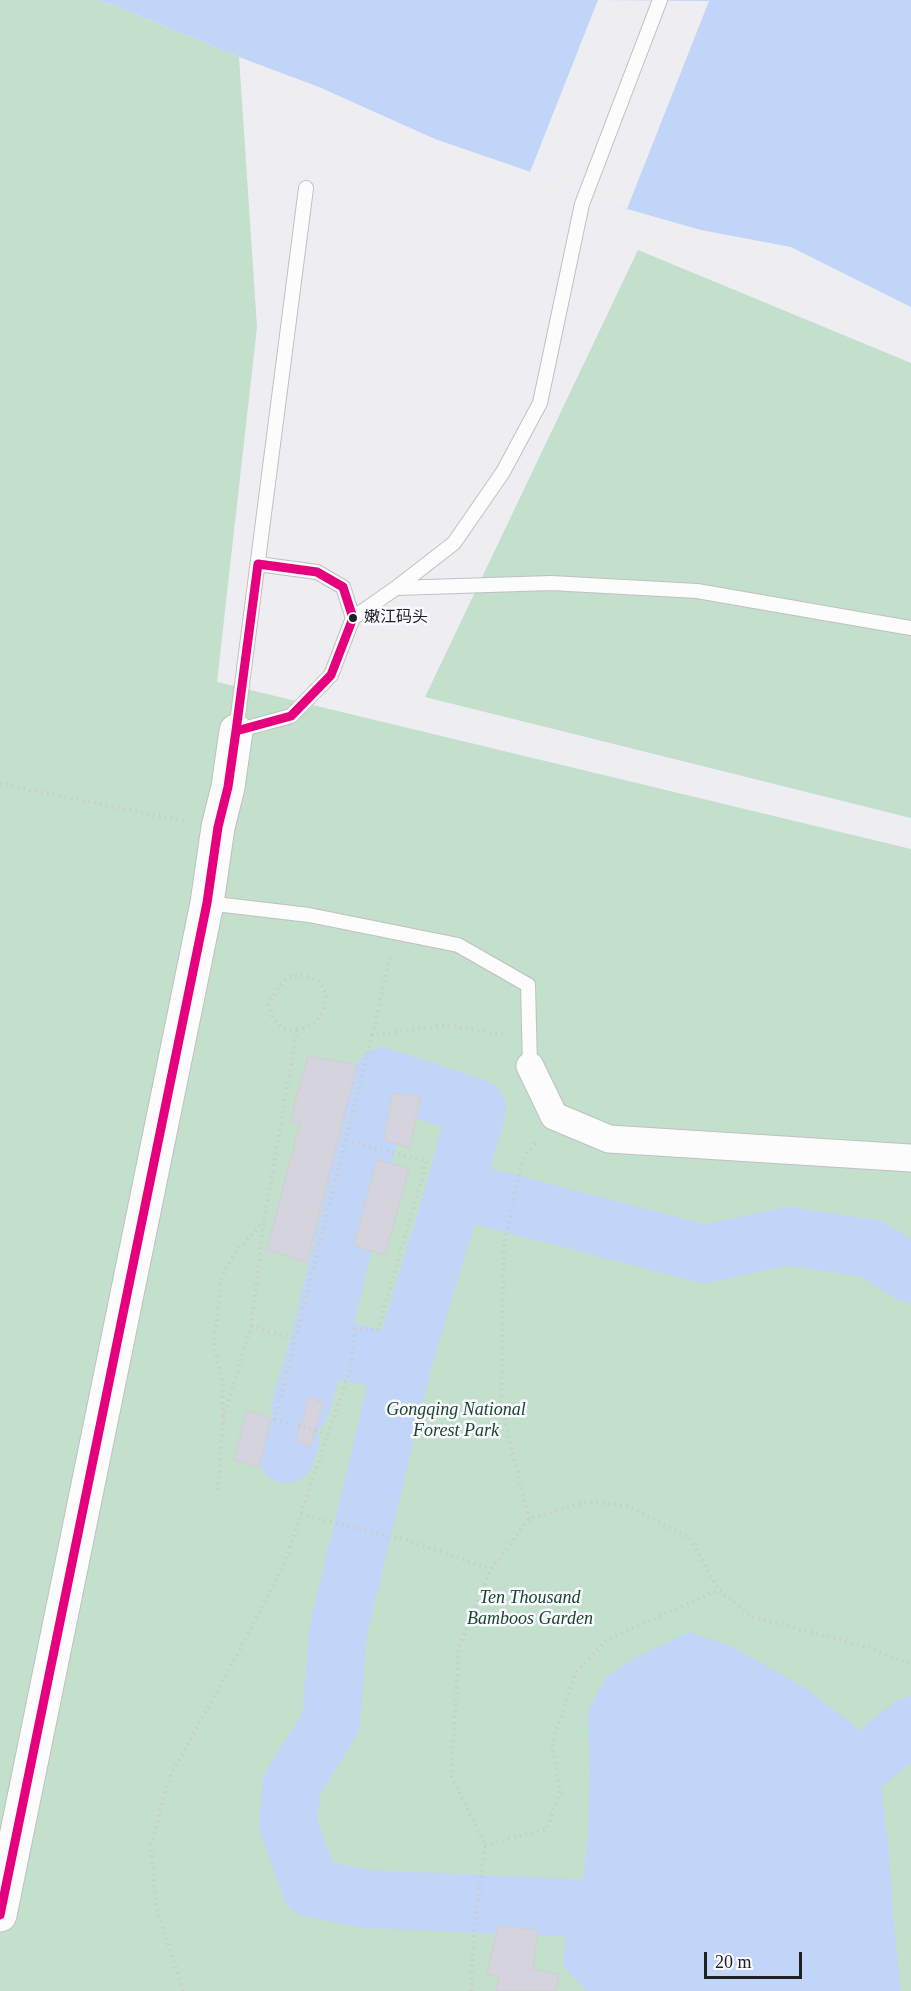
<!DOCTYPE html>
<meta charset="utf-8">
<style>
body{margin:0}
#map{position:relative;width:911px;height:1991px;overflow:hidden;background:#eeedf1;font-family:"Times New Roman",serif}
canvas{display:block}
.scale{position:absolute;left:704px;top:1952px;width:98px;height:27px;box-sizing:border-box;border:3px solid #201f22;border-top:0;padding-left:8px;font-size:18px;line-height:21px;white-space:nowrap;color:#201f22;-webkit-text-stroke:4px #faf9ff;paint-order:stroke}
</style>
<div id="map">
<canvas width="911" height="1991"></canvas>
<div class="scale">20 m</div>
</div>
<script>
const c = document.querySelector('canvas').getContext('2d');
c.lineJoin = 'round';
function fill(path, color) {
  c.fillStyle = color;
  c.fill(path, 'evenodd');
}
function poly(rows) {
  const path = new Path2D();
  for (const r of rows) {
    path.moveTo(r[0], r[1]);
    for (let i = 2; i < r.length; i += 2) path.lineTo(r[i], r[i + 1]);
  }
  return path;
}
function stroke(path, color, width, dash) {
  c.strokeStyle = color;
  c.lineWidth = width;
  c.lineCap = dash ? 'butt' : 'round';
  c.setLineDash(dash || []);
  c.stroke(path);
}
function drawText(font, color, halo, rows, align = 'center') {
  c.font = font + ' "Times New Roman","Noto Sans SC",serif';
  c.lineWidth = 5;
  c.setLineDash([]);
  c.textBaseline = 'middle';
  c.strokeStyle = halo;
  c.fillStyle = color;
  for (const [text, x, y, turn = 0] of rows) {
    c.save();
    c.translate(x, y);
    c.rotate((+turn || 0) * Math.PI / 180);
    c.textAlign = isNaN(turn) ? turn : align;
    if (halo) c.strokeText(text, 0, 0);
    c.fillText(text, 0, 0);
    c.restore();
  }
}
fill(poly([
 [0,0,95,0,114,5,239,57,257,327,217,682,911,849,911,1991,0,1991],
 [638,250,911,363,911,818,425,697]
]), '#c2e0cc');
fill(poly([
 [95,0,911,0,911,307,791,247,701,230,627,209,531,172,435,139,319,87,239,57,114,5],
 [689,1632,731,1646,805,1688,855,1726,881,1787,889,1853,893,1917,901,1991,587,1991,563,1966,567,1926,584,1874,588,1833,590,1766,588,1712,606,1677,638,1656]
]), '#c1d5f8');
fill(poly([
 [598,0,709,1,627,209,530,172]
]), '#eeedf1');
stroke(poly([
 [402,1364,319,1345,383,1077,477,1108,455,1189],
 [300,1408,319,1345],
 [286,1454,290,1441],
 [848,1776,911,1726],
 [573,1908,367,1899,311,1888,288,1824,292,1784,331,1722,338,1632,402,1364,455,1189,704,1254,788,1236,872,1249,911,1274]
]), '#c1d5f8', 58);
const building = poly([
 [308,1056,357,1065,307,1262,267,1250,300,1123,290,1121,308,1056],
 [393,1093,420,1097,410,1148,384,1140,393,1093],
 [377,1160,409,1168,385,1255,354,1245,377,1160],
 [309,1397,323,1403,310,1446,296,1441,309,1397],
 [247,1411,271,1418,259,1467,234,1460,247,1411],
 [498,1926,538,1930,533,1969,559,1974,555,1991,496,1991,499,1977,487,1974,498,1926]
]);
fill(building, '#d5d4de');
stroke(building, '#d1d0d4', 1.5);
const service = poly([
 [306,188,236,731,291,716,331,675,353,618],
 [258,564,317,572,343,587,353,618],
 [396,588,551,583,697,591,911,628],
 [353,618,396,588,454,543,503,472,540,403,582,204,660,0],
 [207,903,309,915,458,945,528,985,530,1066]
]);
const minor = poly([
 [530,1066,554,1116,609,1139,911,1158]
]);
const tertiary = poly([
 [0,1915,207,903,218,827,228,787,236,731]
]);
stroke(service, '#c0bfc2', 16);
stroke(minor, '#c0bfc2', 29);
stroke(tertiary, '#c0bfc2', 35);
stroke(poly([
 [0,784,185,821],
 [372,1035,391,954],
 [251,1326,296,1339],
 [223,1416,222,1381,214,1346,221,1278,235,1253,264,1221],
 [328,1434,275,1419,372,1035,448,1025,504,1035,506,1038],
 [218,1490,223,1419,251,1326,264,1220,297,1030,311,1026,324,1011,326,993,319,981,304,975,288,977,279,986,269,1005,273,1018,283,1029,297,1030],
 [301,1514,407,1540,491,1569],
 [529,1519,501,1405,504,1245,522,1160,537,1140],
 [485,1845,547,1829,560,1792,552,1742,576,1672,607,1640,718,1590],
 [183,1991,156,1905,151,1845,169,1778,237,1655,285,1561,351,1367,355,1329,378,1330,427,1161,347,1141],
 [471,1991,473,1940,485,1845,451,1776,459,1647,491,1569,529,1519,587,1502,627,1506,690,1538,719,1590,752,1617,871,1648,911,1665]
]), '#cccccd', 4, [1.5, 4.5]);
stroke(service, '#fcfcfd', 14);
stroke(minor, '#fcfcfd', 27);
stroke(tertiary, '#fcfcfd', 33);
stroke(poly([
 [258,564,317,572,343,587,353,618,331,675,291,716,236,731,258,564],
 [0,1915,207,903,218,827,228,787,236,731]
]), '#e5007d', 9);
for (const [x, y, r, color] of [
 [353,618,5,"#201f22"]
]) {
  const dot = new Path2D();
  dot.arc(x, y, r, 0, 2 * Math.PI);
  c.fillStyle = color;
  c.fill(dot);
  stroke(dot, '#faf9ff', 2);
}
drawText('16px', '#201f22', '#faf9ff', [
 ["嫩江码头",364,618]
], 'left');
drawText('italic 18px', '#18482a', '#faf9ff', [
 ["Gongqing National",456,1410],
 ["Forest Park",456,1431],
 ["Ten Thousand",530,1598],
 ["Bamboos Garden",530,1619]
]);
</script>
